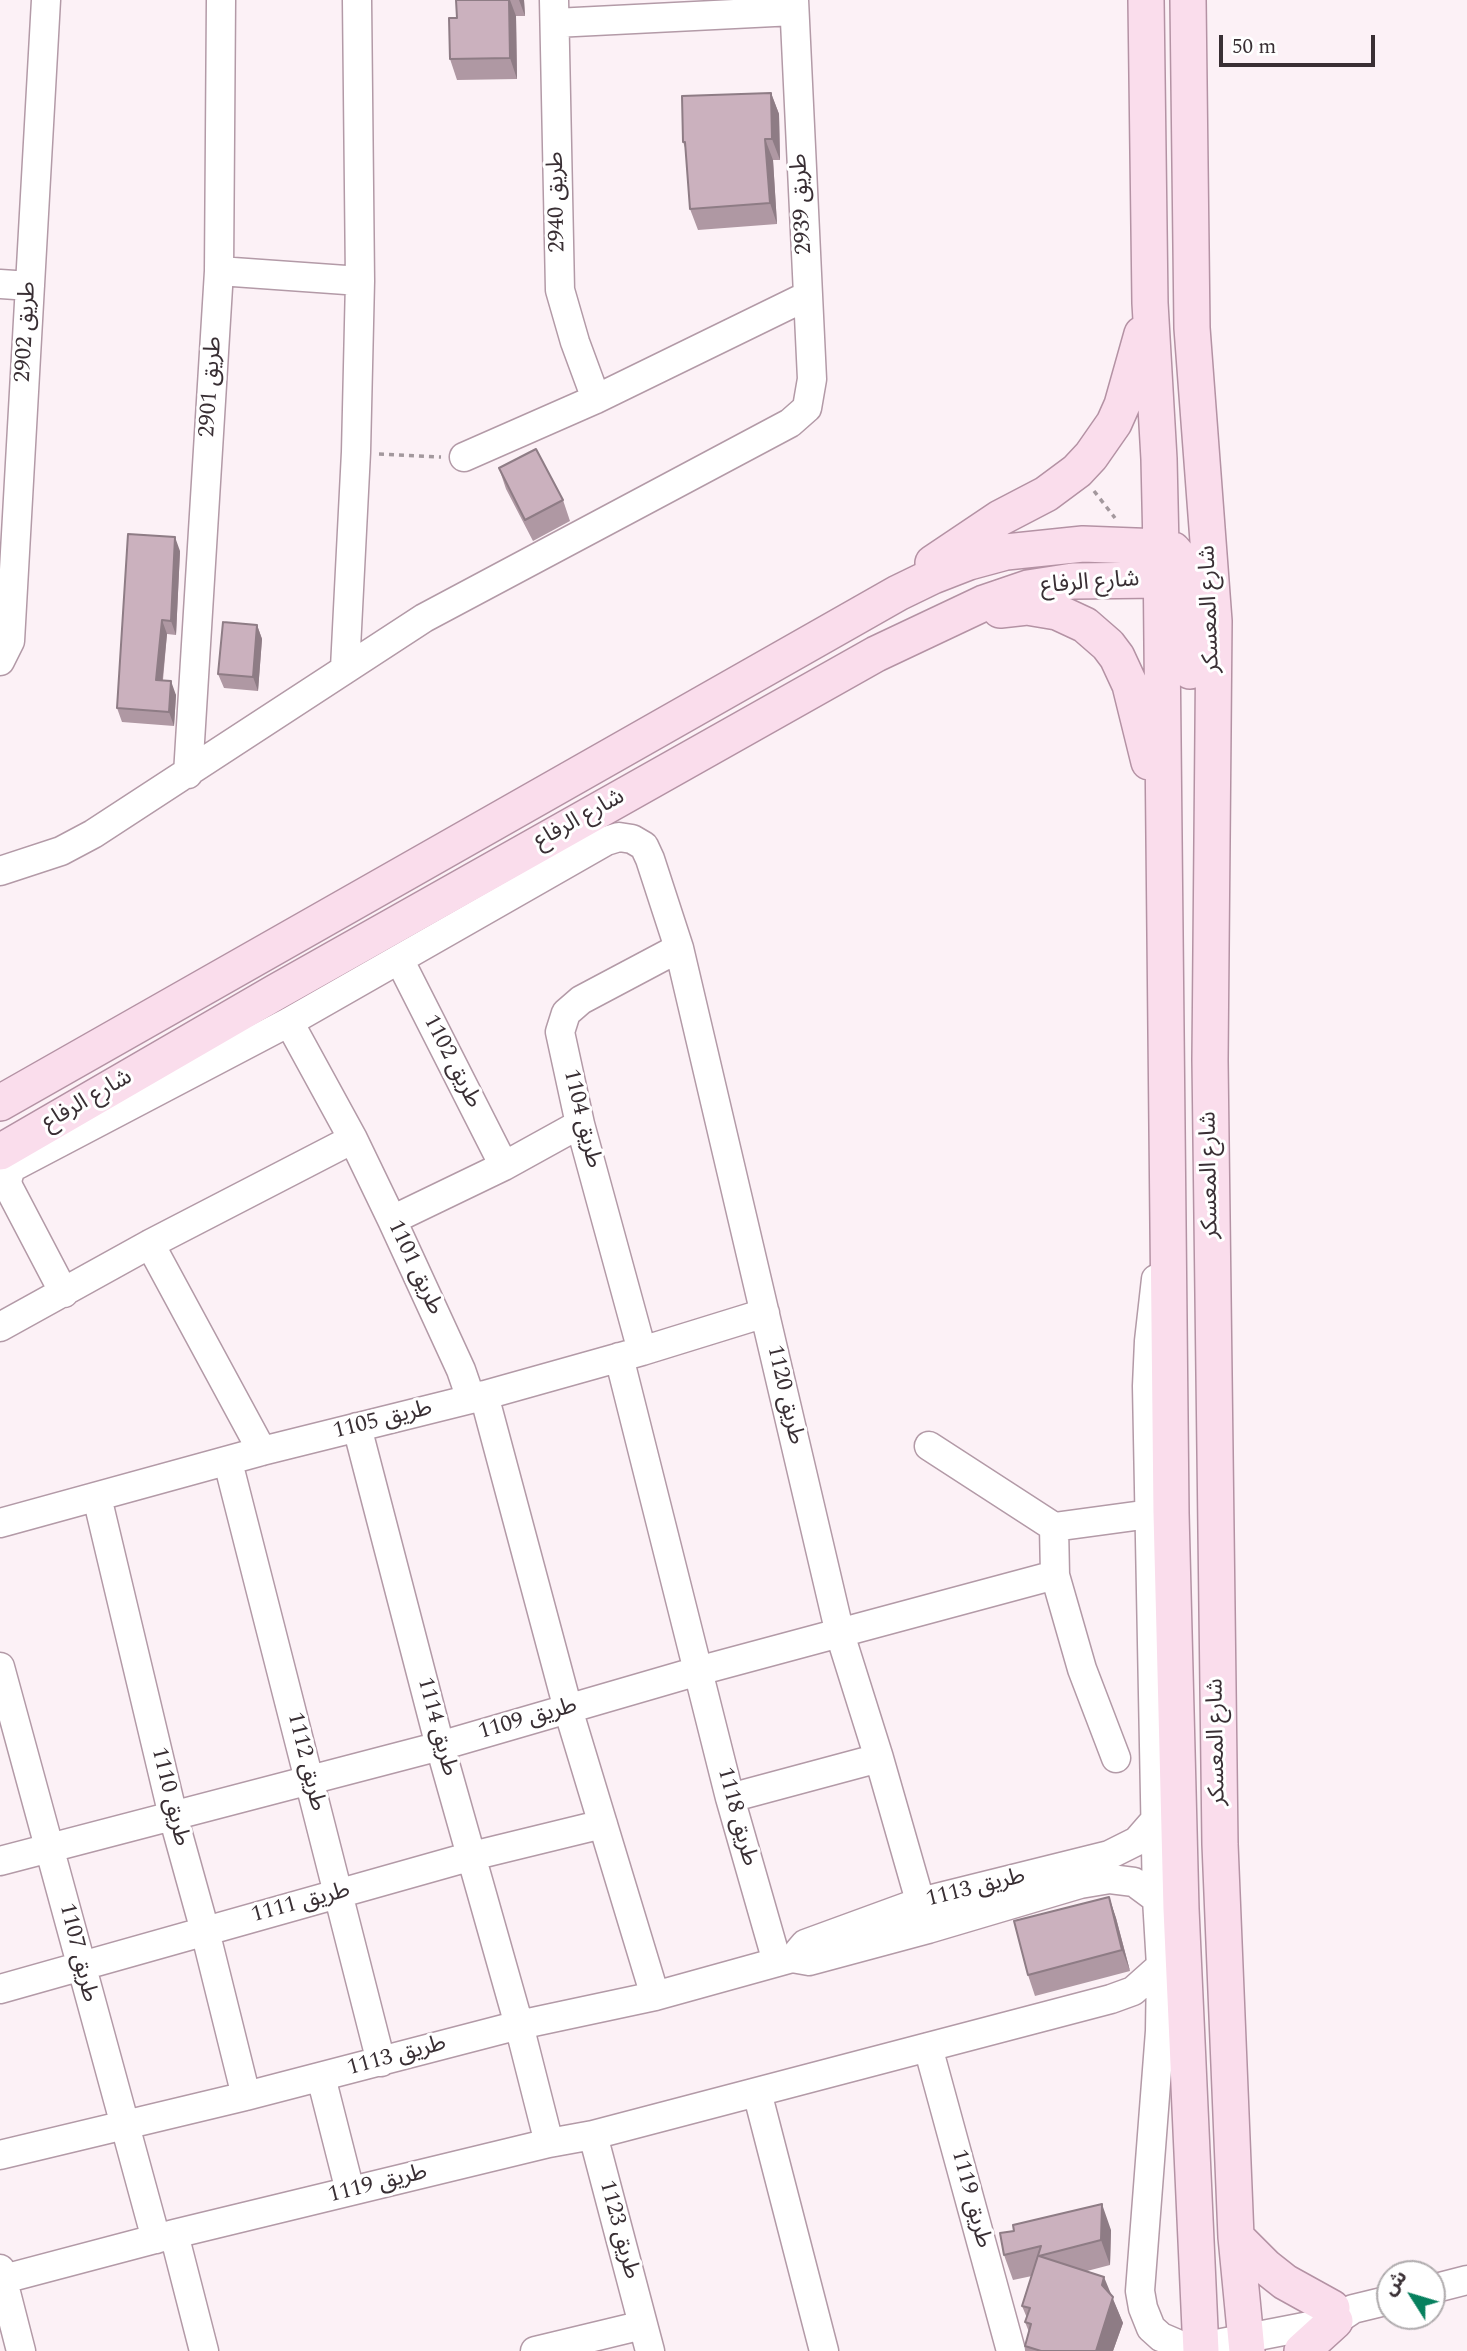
<!DOCTYPE html>
<meta charset="utf-8">
<style>
body{margin:0}
#map{position:relative;width:1467px;height:2351px;overflow:hidden;background:#fcf1f6;font-family:Spectral,"Noto Sans Arabic",serif}
canvas{display:block}
.north{position:absolute;left:1376px;top:2260px;width:70px;height:70px;box-sizing:border-box;background:#fff;border:2px solid #b0acae;border-radius:50%;rotate:307deg;font-size:19px;font-weight:700;line-height:28px;text-align:center;color:#392f34}
.north::after{content:'';display:block;margin:auto;width:24px;height:32px;background:#07805e;clip-path:polygon(50% 0,100% 100%,50% 72%,0 100%)}
.scale{position:absolute;left:1219px;top:35px;width:156px;height:32px;box-sizing:border-box;border:4px solid #392f34;border-top:0;padding-left:9px;font-size:21px;line-height:24px;white-space:nowrap;color:#392f34;-webkit-text-stroke:5px #fff;paint-order:stroke}
</style>
<div id="map">
<canvas width="1467" height="2351"></canvas>
<div class="north">ش</div>
<div class="scale">50 m</div>
</div>
<script>
const c = document.querySelector('canvas').getContext('2d');
c.lineJoin = 'round';
function poly(rows) {
  const path = new Path2D();
  for (const r of rows) {
    path.moveTo(r[0], r[1]);
    for (let i = 2; i < r.length; i += 2) path.lineTo(r[i], r[i + 1]);
  }
  return path;
}
function stroke(path, color, width, dash) {
  c.strokeStyle = color;
  c.lineWidth = width;
  c.lineCap = dash ? 'butt' : 'round';
  c.setLineDash(dash || []);
  c.stroke(path);
}
function fill(path, color) {
  c.fillStyle = color;
  c.fill(path, 'evenodd');
}
function drawText(font, color, halo, rows, align = 'center') {
  c.font = font + ' Spectral,"Noto Sans Arabic",serif';
  c.lineWidth = 6;
  c.setLineDash([]);
  c.textBaseline = 'middle';
  c.strokeStyle = halo;
  c.fillStyle = color;
  for (const [text, x, y, turn = 0] of rows) {
    c.save();
    c.translate(x, y);
    c.rotate((+turn || 0) * Math.PI / 180);
    c.textAlign = isNaN(turn) ? turn : align;
    if (halo) c.strokeText(text, 0, 0);
    c.fillText(text, 0, 0);
    c.restore();
  }
}
const minor = poly([
 [554,0,560,290,575,342,596,399],
 [555,23,794,11],
 [219,271,360,281],
 [0,284,30,286],
 [464,457,596,399,807,296],
 [0,661,10,641,46,0],
 [345,668,356,452,360,281,357,0],
 [188,774,219,271,221,0],
 [0,871,61,851,93,834,424,618,790,423,807,408,812,379,794,0],
 [399,959,504,1166],
 [289,1022,353,1139,392,1220,461,1370,471,1399],
 [392,1220,504,1166,580,1124],
 [150,1244,262,1451],
 [1156,1279,1149,1341,1147,1386,1157,1899,1161,1966,1160,2031,1140,2291,1143,2308,1151,2328,1161,2337,1187,2348,1201,2347,1335,2321,1353,2309,1390,2300],
 [64,1293,9,1188,7,1181,11,1168,289,1022,606,841,619,837,632,839,644,846,650,859,679,948,840,1634,879,1758,928,1929],
 [0,1327,150,1244,353,1139],
 [642,1351,580,1124,560,1032,566,1013,581,1000,679,948],
 [619,1357,730,1798,777,1962],
 [484,1395,568,1709,655,1996],
 [357,1427,440,1746,519,2025,549,2143],
 [929,1446,1054,1527,1150,1514],
 [228,1462,381,2062],
 [97,1497,173,1816,205,1931,246,2096],
 [0,1523,262,1451,471,1399,642,1351,765,1313],
 [1054,1527,1055,1575,1082,1669,1116,1758],
 [0,1667,156,2239],
 [730,1798,879,1758],
 [0,1861,440,1746,698,1671,1055,1575],
 [799,1951,805,1944,920,1902,1109,1855,1137,1841,1157,1818],
 [0,1989,472,1856,603,1824],
 [928,2047,1011,2351],
 [321,2077,350,2191],
 [757,2092,824,2351],
 [593,2135,650,2351],
 [0,2155,246,2096,519,2025,655,1996,792,1958,809,1961,928,1929,1080,1884,1110,1879,1134,1882,1157,1899],
 [174,2234,204,2351],
 [0,2269,21,2351],
 [0,2280,174,2234,549,2143,593,2135,1111,1999,1133,1991,1161,1966],
 [1432,2289,1467,2280],
 [535,2351,643,2325]
]);
const major = poly([
 [1146,0,1150,303,1159,459,1161,547,1171,1513,1181,1909,1201,2351],
 [1188,0,1192,328,1214,621,1210,1060,1220,1844,1236,2237,1247,2351],
 [933,563,1000,518,1046,494,1077,471,1091,456,1114,423,1122,405,1142,334],
 [1000,610,1027,607,1057,612,1085,625,1108,645,1117,657,1130,685,1149,762],
 [0,1103,898,593,933,576,969,562,1006,552,1083,544,1161,547,1173,550,1185,564,1189,606,1190,671],
 [0,1152,276,992,876,654,984,603,1028,588,1073,581,1161,580,1181,569],
 [1236,2237,1266,2267,1285,2282,1332,2308],
 [1302,2351,1335,2321]
]);
stroke(minor, '#b39aa7', 31);
stroke(major, '#b492a4', 38);
stroke(poly([
 [379,454,441,457],
 [1094,491,1115,518]
]), '#a3989d', 3.5, [5, 5]);
stroke(minor, '#fff', 28);
stroke(major, '#faddec', 35);
fill(poly([
 [456,0,524,0,525,16,516,16,517,79,457,80,450,59,457,18],
 [771,93,779,114,780,160,773,160,777,224,698,230,690,209,686,150,683,142],
 [499,468,563,500,570,521,533,541,506,489],
 [180,551,176,635,167,634,163,680,176,695,174,726,122,722,117,708],
 [257,625,262,639,258,691,224,688,218,674],
 [1109,1897,1116,1918,1130,1971,1035,1996,1028,1975],
 [1111,2230,1110,2265,1087,2271,1111,2295,1123,2323,1113,2351,1026,2351,1025,2346,1029,2332,1025,2322,1027,2318,1022,2306,1032,2276,1013,2280,1004,2255,1014,2231]
]), '#af98a3');
fill(poly([
 [509,0,510,0,516,16,517,79,510,58],
 [519,0,524,0,525,16],
 [771,93,779,114,780,160,772,139],
 [765,139,773,160,777,224,770,203],
 [175,537,180,551,176,635,171,621],
 [162,620,167,634,161,694,156,680],
 [257,625,262,639,258,691,253,677],
 [171,681,176,695,174,726,169,712],
 [1109,1897,1116,1918,1130,1971,1122,1950],
 [1102,2204,1111,2230,1110,2265,1101,2240],
 [1104,2277,1123,2323,1113,2351,1096,2351,1102,2285]
]), '#8e7c85');
const building = poly([
 [456,0,509,0,510,58,450,59,449,18,457,18,456,0],
 [771,93,772,139,765,139,770,203,690,209,685,142,683,142,682,96,771,93],
 [536,449,563,500,525,520,499,468,536,449],
 [128,534,175,537,171,621,162,620,156,680,171,681,169,712,117,708,128,534],
 [223,622,257,625,253,677,218,674,223,622],
 [1109,1897,1122,1950,1028,1975,1014,1921,1109,1897],
 [1102,2204,1101,2240,1039,2256,1104,2277,1102,2285,1113,2297,1096,2351,1041,2351,1025,2346,1031,2324,1025,2322,1030,2308,1022,2306,1041,2246,1004,2255,1000,2233,1014,2231,1013,2225,1102,2204]
]);
fill(building, '#cbb1be');
stroke(building, '#8e7c85', 2);
drawText('23px', '#392f34', '#fff', [
 ["طريق 2940",558,202,-91],
 ["طريق 2939",803,204,-93],
 ["طريق 2902",27,332,-87],
 ["طريق 2901",212,387,-86],
 ["شارع الرفاع",1090,584,-4],
 ["شارع المعسكر",1211,609,-92],
 ["شارع الرفاع",580,820,-29],
 ["طريق 1102",451,1062,63],
 ["شارع الرفاع",88,1101,-30],
 ["طريق 1104",581,1119,76],
 ["شارع المعسكر",1211,1175,-91],
 ["طريق 1101",414,1268,65],
 ["طريق 1120",784,1395,77],
 ["طريق 1105",383,1421,-14],
 ["طريق 1109",528,1720,-16],
 ["طريق 1114",436,1727,75],
 ["شارع المعسكر",1218,1742,-91],
 ["طريق 1112",305,1762,76],
 ["طريق 1110",169,1797,76],
 ["طريق 1118",736,1817,75],
 ["طريق 1113",976,1889,-14],
 ["طريق 1111",301,1904,-15],
 ["طريق 1107",77,1953,76],
 ["طريق 1113",397,2057,-15],
 ["طريق 1119",378,2185,-14],
 ["طريق 1119",970,2199,75],
 ["طريق 1123",618,2230,75]
]);
</script>
